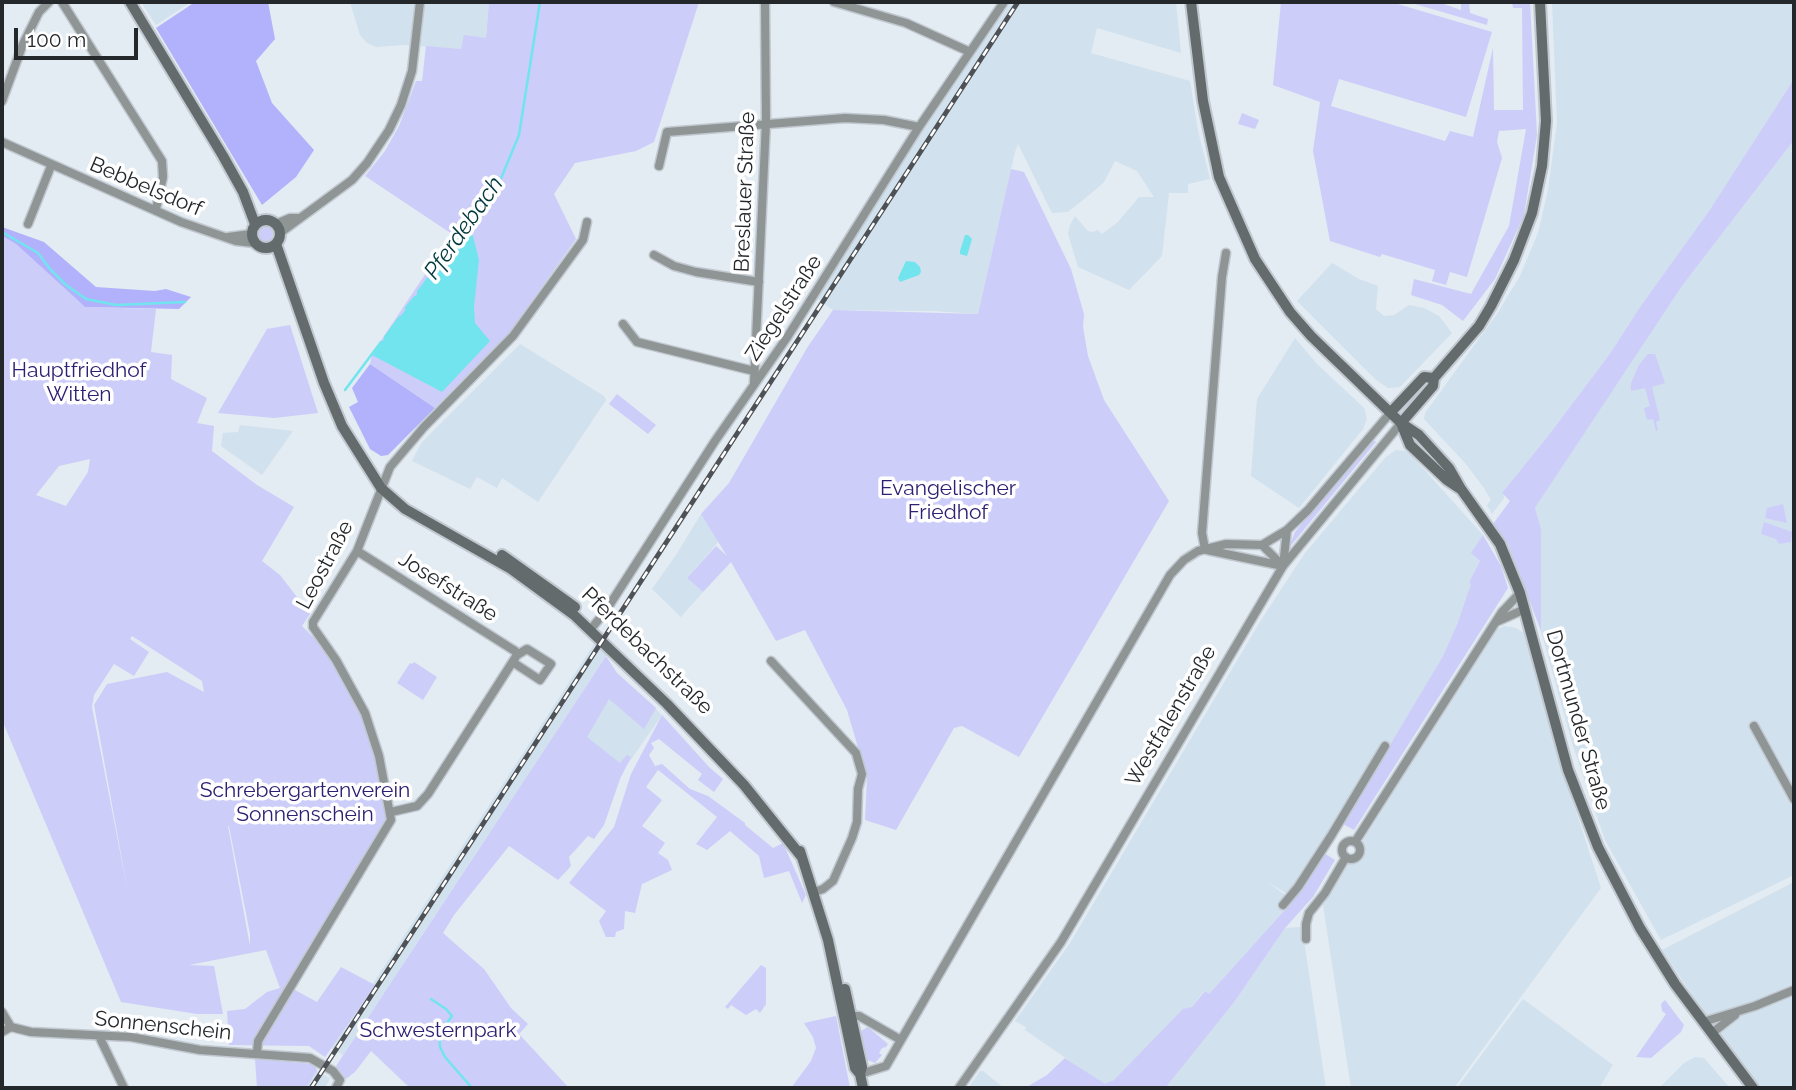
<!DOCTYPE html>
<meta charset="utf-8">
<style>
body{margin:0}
#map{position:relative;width:1796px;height:1090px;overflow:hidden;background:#e3ebf3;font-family:Raleway,sans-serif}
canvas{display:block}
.frame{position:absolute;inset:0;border:4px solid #25282b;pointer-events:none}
.scale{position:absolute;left:14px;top:28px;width:124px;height:32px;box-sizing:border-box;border:4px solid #25282b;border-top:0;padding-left:9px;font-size:21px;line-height:24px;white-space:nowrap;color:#25282b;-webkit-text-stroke:5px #fff;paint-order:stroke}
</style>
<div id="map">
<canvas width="1796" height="1090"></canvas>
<div class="frame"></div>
<div class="scale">100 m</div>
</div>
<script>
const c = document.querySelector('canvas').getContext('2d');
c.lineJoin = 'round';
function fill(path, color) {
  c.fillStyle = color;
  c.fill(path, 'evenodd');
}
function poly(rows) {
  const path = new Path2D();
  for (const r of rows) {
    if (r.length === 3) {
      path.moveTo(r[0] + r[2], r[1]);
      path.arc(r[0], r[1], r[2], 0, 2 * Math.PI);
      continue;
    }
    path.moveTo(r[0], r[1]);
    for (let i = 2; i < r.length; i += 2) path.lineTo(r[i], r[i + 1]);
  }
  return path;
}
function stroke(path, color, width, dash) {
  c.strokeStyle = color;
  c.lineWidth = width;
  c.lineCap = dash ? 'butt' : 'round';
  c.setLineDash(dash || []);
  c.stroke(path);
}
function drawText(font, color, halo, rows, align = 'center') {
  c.font = font + ' Raleway,sans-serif';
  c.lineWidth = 7;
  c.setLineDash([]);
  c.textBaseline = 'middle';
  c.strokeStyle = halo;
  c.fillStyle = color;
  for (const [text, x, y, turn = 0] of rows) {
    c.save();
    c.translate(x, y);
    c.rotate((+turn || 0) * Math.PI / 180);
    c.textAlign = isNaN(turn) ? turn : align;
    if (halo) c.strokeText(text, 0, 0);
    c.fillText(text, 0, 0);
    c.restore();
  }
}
fill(poly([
 [141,2,191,2,156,25],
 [350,2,489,2,486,38,461,49,402,45,376,47,367,43,360,35],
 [1007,2,1176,2,1181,53,1097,28,1091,53,1190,81,1198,131,1210,179,1188,184,1188,193,1169,193,1162,256,1129,290,1078,267,1068,234,1070,225,1075,216,1088,231,1093,232,1098,230,1102,234,1118,222,1139,197,1154,197,1137,171,1115,161,1104,182,1094,191,1068,212,1052,213,1018,144,1015,152,978,314,934,311,833,310,816,298,930,117],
 [1552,2,1794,2,1794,79,1709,211,1640,307,1609,355,1548,436,1503,492,1504,498,1492,514,1487,505,1491,500,1484,488,1466,464,1424,419,1425,413,1497,314,1520,276,1538,233,1548,190,1557,123],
 [1794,140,1791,152,1794,152,1794,875,1661,940,1605,840,1572,743,1541,631,1541,530,1535,508,1682,286],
 [1332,263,1359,279,1378,286,1376,309,1384,316,1394,315,1409,305,1424,308,1439,316,1452,333,1400,387,1388,388,1375,379,1297,301],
 [1295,338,1317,364,1364,408,1367,419,1363,429,1299,508,1251,476,1257,399],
 [520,344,604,396,606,400,538,502,502,478,497,488,477,477,470,489,412,461,422,442],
 [240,425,293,431,262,475,221,446,223,433,238,432],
 [1396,450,1405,451,1411,455,1483,535,1472,553,1480,561,1469,582,1472,584,1458,622,1443,656,1359,799,1353,795,1295,883,1286,893,1266,881,1293,901,1209,994,1204,991,1192,1007,1114,1080,1105,1085,1025,1030,1026,1027,1015,1021,1070,943,1261,620,1305,553,1386,457],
 [701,514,719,541,687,578,703,592,681,617,652,589,676,555],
 [1504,626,1516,628,1524,633,1558,742,1568,787,1601,888,1454,1088,1351,1088,1323,905,1492,632],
 [598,638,609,651,343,1055,331,1048],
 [617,673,662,715,623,771,572,743],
 [1794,882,1794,1088,1761,1088,1707,1017,1662,950],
 [1302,927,1326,1088,1146,1088,1221,1018,1235,1001,1285,928],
 [1523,999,1613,1065,1599,1088,1457,1088],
 [1695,1057,1704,1058,1730,1088,1659,1088,1684,1063],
 [316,1070,330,1078,325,1088,305,1088],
 [980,1071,983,1071,1004,1088,968,1088]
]), '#d1e1ed');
fill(poly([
 [489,2,699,2,654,142,636,151,575,163,554,194,576,239,509,333,435,408,370,364,372,354,452,234,365,176,385,151,399,126,416,81,422,81,426,46,461,49,464,35,486,38],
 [1281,2,1391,2,1492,32,1466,117,1339,79,1331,106,1445,141,1450,131,1473,137,1493,48,1494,110,1523,110,1522,8,1513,8,1512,2,1530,2,1537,135,1524,215,1495,279,1463,321,1442,305,1411,295,1414,279,1471,294,1509,226,1526,129,1499,131,1497,142,1502,158,1467,277,1450,272,1446,285,1432,281,1435,270,1382,254,1380,257,1330,241,1313,151,1320,102,1273,85],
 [1408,2,1438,2,1461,10,1461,2,1469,2,1470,13,1488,19,1487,25],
 [1794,79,1794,140,1682,286,1535,508,1541,529,1541,631,1508,544,1493,524,1510,501,1502,493,1548,436,1609,355,1640,307,1709,211],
 [1242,113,1259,120,1255,129,1238,124],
 [1011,169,1024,172,1071,269,1084,314,1083,327,1088,356,1104,400,1169,501,1019,757,962,726,954,728,896,830,865,820,867,778,847,710,805,630,776,641,731,562,703,592,687,578,716,546,727,556,701,514,729,483,807,348,833,310,978,314],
 [265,234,8],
 [2,236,16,244,85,307,156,309,151,352,172,355,171,379,207,398,197,423,214,426,212,451,257,485,294,507,262,561,280,575,310,614,302,626,322,646,350,692,364,722,377,763,385,812,386,823,288,983,295,990,317,1002,341,967,375,985,325,1057,309,1046,229,1045,227,1011,245,1009,267,992,280,988,266,950,189,965,214,966,223,1014,197,1014,121,1002,2,720],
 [90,459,88,472,66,506,36,495,59,466],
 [132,636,202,681,204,692,167,672,107,684,94,705,128,893,92,707,94,695,114,664,134,676,149,652,130,639],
 [229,826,250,934,250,946,228,826],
 [290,325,318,413,274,418,218,413,267,329],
 [1648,354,1655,354,1665,383,1652,387,1660,420,1656,422,1658,430,1656,431,1653,419,1647,420,1644,408,1650,406,1645,388,1631,391,1631,383,1639,365],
 [617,394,656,425,648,434,609,404],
 [1371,438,1376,442,1288,549,1295,532],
 [1783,504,1787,523,1765,518,1767,508],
 [1764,522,1792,532,1791,542,1779,544,1776,539,1761,534],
 [1483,535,1501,566,1508,588,1354,830,1343,824,1443,656,1458,622,1471,584,1469,582,1480,561,1471,553],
 [606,656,617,673,656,708,644,729,609,699,587,737,620,763,627,755,631,757,620,779,604,825,594,839,588,836,569,857,571,866,558,880,509,846,454,915,443,933,484,969,511,1008,528,1024,519,1034,569,1088,410,1088,371,1051,355,1072,346,1079,336,1066],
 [414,662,437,677,423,700,397,683,410,663,412,664],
 [662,715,709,767,723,779,714,792,698,780,702,774,659,739,651,743,654,748,649,755,655,766,662,764,690,789,708,796,745,823,745,825,773,848,783,843,806,895,802,903,789,871,764,878,759,856,730,831,707,850,696,844,717,817,658,770,646,787,662,800,642,826,665,843,658,853,668,860,672,870,642,884,635,913,625,911,624,929,616,932,615,937,606,937,599,921,606,911,569,883,614,827,631,774],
 [1324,853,1335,860,1313,897,1285,928,1235,1001,1165,1088,1025,1088,1047,1075,1065,1058,1105,1084,1114,1080,1183,1009,1192,1007,1205,991,1209,994,1293,901],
 [761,965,766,968,766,1004,760,1013,756,1009,746,1015,731,1005,728,1009,725,1007],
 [1665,1000,1684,1025,1681,1032,1651,1058,1636,1057,1666,1014,1662,1011,1661,1004],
 [836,1016,850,1088,791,1088,811,1061,816,1048,813,1037,804,1023],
 [868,1027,888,1044,886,1047,882,1048,879,1053,882,1055,875,1063,867,1060,862,1038,861,1031],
 [255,1059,314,1064,317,1070,306,1088,257,1088]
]), '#cdcdf9');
fill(poly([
 [195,2,268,2,275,39,256,61,272,103,314,150,296,177,262,205,156,28],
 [2,227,44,242,96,287,155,291,166,289,191,297,179,309,85,307,16,244,2,236],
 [370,364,435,408,388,455,381,456,370,449,349,407,358,402,352,388]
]), '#b2b2fc');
fill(poly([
 [465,229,473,236,479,260,474,307,475,323,490,341,442,392,372,355],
 [965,235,968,235,972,239,967,256,960,254,960,251],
 [906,261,915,262,920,267,921,272,919,275,900,282,898,278]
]), '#72e4ee');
stroke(poly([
 [2,232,38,253,50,269,66,285,86,299,116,305,185,302],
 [439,263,497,188,519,135,540,2],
 [418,292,433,272],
 [406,308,415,297],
 [385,337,400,317],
 [345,390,381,342],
 [431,999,446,1009,452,1016,439,1034,440,1047,445,1057,472,1088]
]), '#72e4ee', 2.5);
const street = poly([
 [62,2,162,161,163,177,156,209],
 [834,2,906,23,970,52],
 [2,101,23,44,39,12,49,2],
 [2,142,181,222,236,241,254,243],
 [659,166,667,132,845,118,884,120,919,127],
 [28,224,51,166],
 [276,224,290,218,298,218],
 [280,233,352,180,367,163,389,130,401,105,412,71,420,2],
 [228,237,251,234],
 [654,255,674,266,696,272,759,282],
 [623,324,637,342,754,371],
 [754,383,766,122,765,2],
 [1262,545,1281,564],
 [1205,549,1202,533,1222,277,1226,253],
 [1207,550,1283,566],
 [357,551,515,651,517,655],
 [1283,566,1287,530],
 [1496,622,1525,609],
 [590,630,605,612,715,441,788,336,919,127,1004,2],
 [771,661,856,753,862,774,858,789,857,822,852,838,833,881,823,889,814,892],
 [514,663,540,680,551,664,527,649,517,655],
 [1754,726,1794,799],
 [391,812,417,806,428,794,517,655],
 [1351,850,9],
 [1355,842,1502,612,1520,593],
 [1283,905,1298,887,1331,836,1385,746],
 [1306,939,1306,924,1309,913,1325,893,1346,857],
 [2,1012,11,1027],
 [851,1016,859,1016,901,1040],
 [1703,1022,1755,1006,1794,990],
 [2,1032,11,1027,31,1032,131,1037,200,1050,310,1058,333,1071,340,1080,336,1088],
 [1712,1033,1735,1015],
 [99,1036,124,1088],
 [257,1052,258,1041,391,820,379,756,365,713,336,660,313,627,313,622,357,551,390,467,424,427,513,336,583,240,587,222],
 [860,1074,886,1066,1170,575,1184,560,1198,551,1226,544,1262,545,1287,530,1308,510,1391,412],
 [959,1088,1061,942,1283,566,1401,423]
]);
const secondary = poly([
 [130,2,223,156,243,192,255,224],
 [1191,2,1203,101,1219,177,1255,259,1290,312,1311,336,1401,423,1419,435,1449,468,1461,489,1500,544,1520,593,1568,770,1598,847,1640,928,1675,984,1753,1088],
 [266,234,14],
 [276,244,324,383,342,426,381,488,405,509,511,569,574,615,667,704,744,785,801,856],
 [1391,412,1424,377,1434,378],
 [1401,423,1433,386,1434,378,1479,326,1491,306,1514,260,1532,213,1542,166,1546,121,1540,2],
 [1401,423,1410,445,1447,480,1459,488],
 [502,555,575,607],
 [800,851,828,940,855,1068,860,1074],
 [845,989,862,1067,860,1074,863,1088]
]);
stroke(street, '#c1c8cf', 11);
stroke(secondary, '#c1c8cf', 14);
stroke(street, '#8f9495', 8);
stroke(secondary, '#646b6d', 10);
const rail = poly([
 [311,1088,1018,2]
]);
stroke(rail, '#4e5256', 5);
stroke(rail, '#fff', 2.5, [8]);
drawText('21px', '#25282b', '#fff', [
 ["Bebbelsdorf",146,187,23],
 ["Breslauer Straße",745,192,-88],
 ["Ziegelstraße",784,308,-57],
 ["Leostraße",325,565,-62],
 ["Josefstraße",448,587,32],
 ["Pferdebachstraße",647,651,44],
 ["Westfalenstraße",1171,716,-60],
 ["Dortmunder Straße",1578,720,74],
 ["Sonnenschein",163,1026,6]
]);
drawText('21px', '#2f2073', '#fff', [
 ["Hauptfriedhof",79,371],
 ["Witten",79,395],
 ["Evangelischer",948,489],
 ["Friedhof",948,513],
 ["Schrebergartenverein",305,791],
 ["Sonnenschein",305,815],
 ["Schwesternpark",438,1031]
]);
drawText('italic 23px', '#00383d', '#fff', [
 ["Pferdebach",464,228,-55]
]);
</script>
